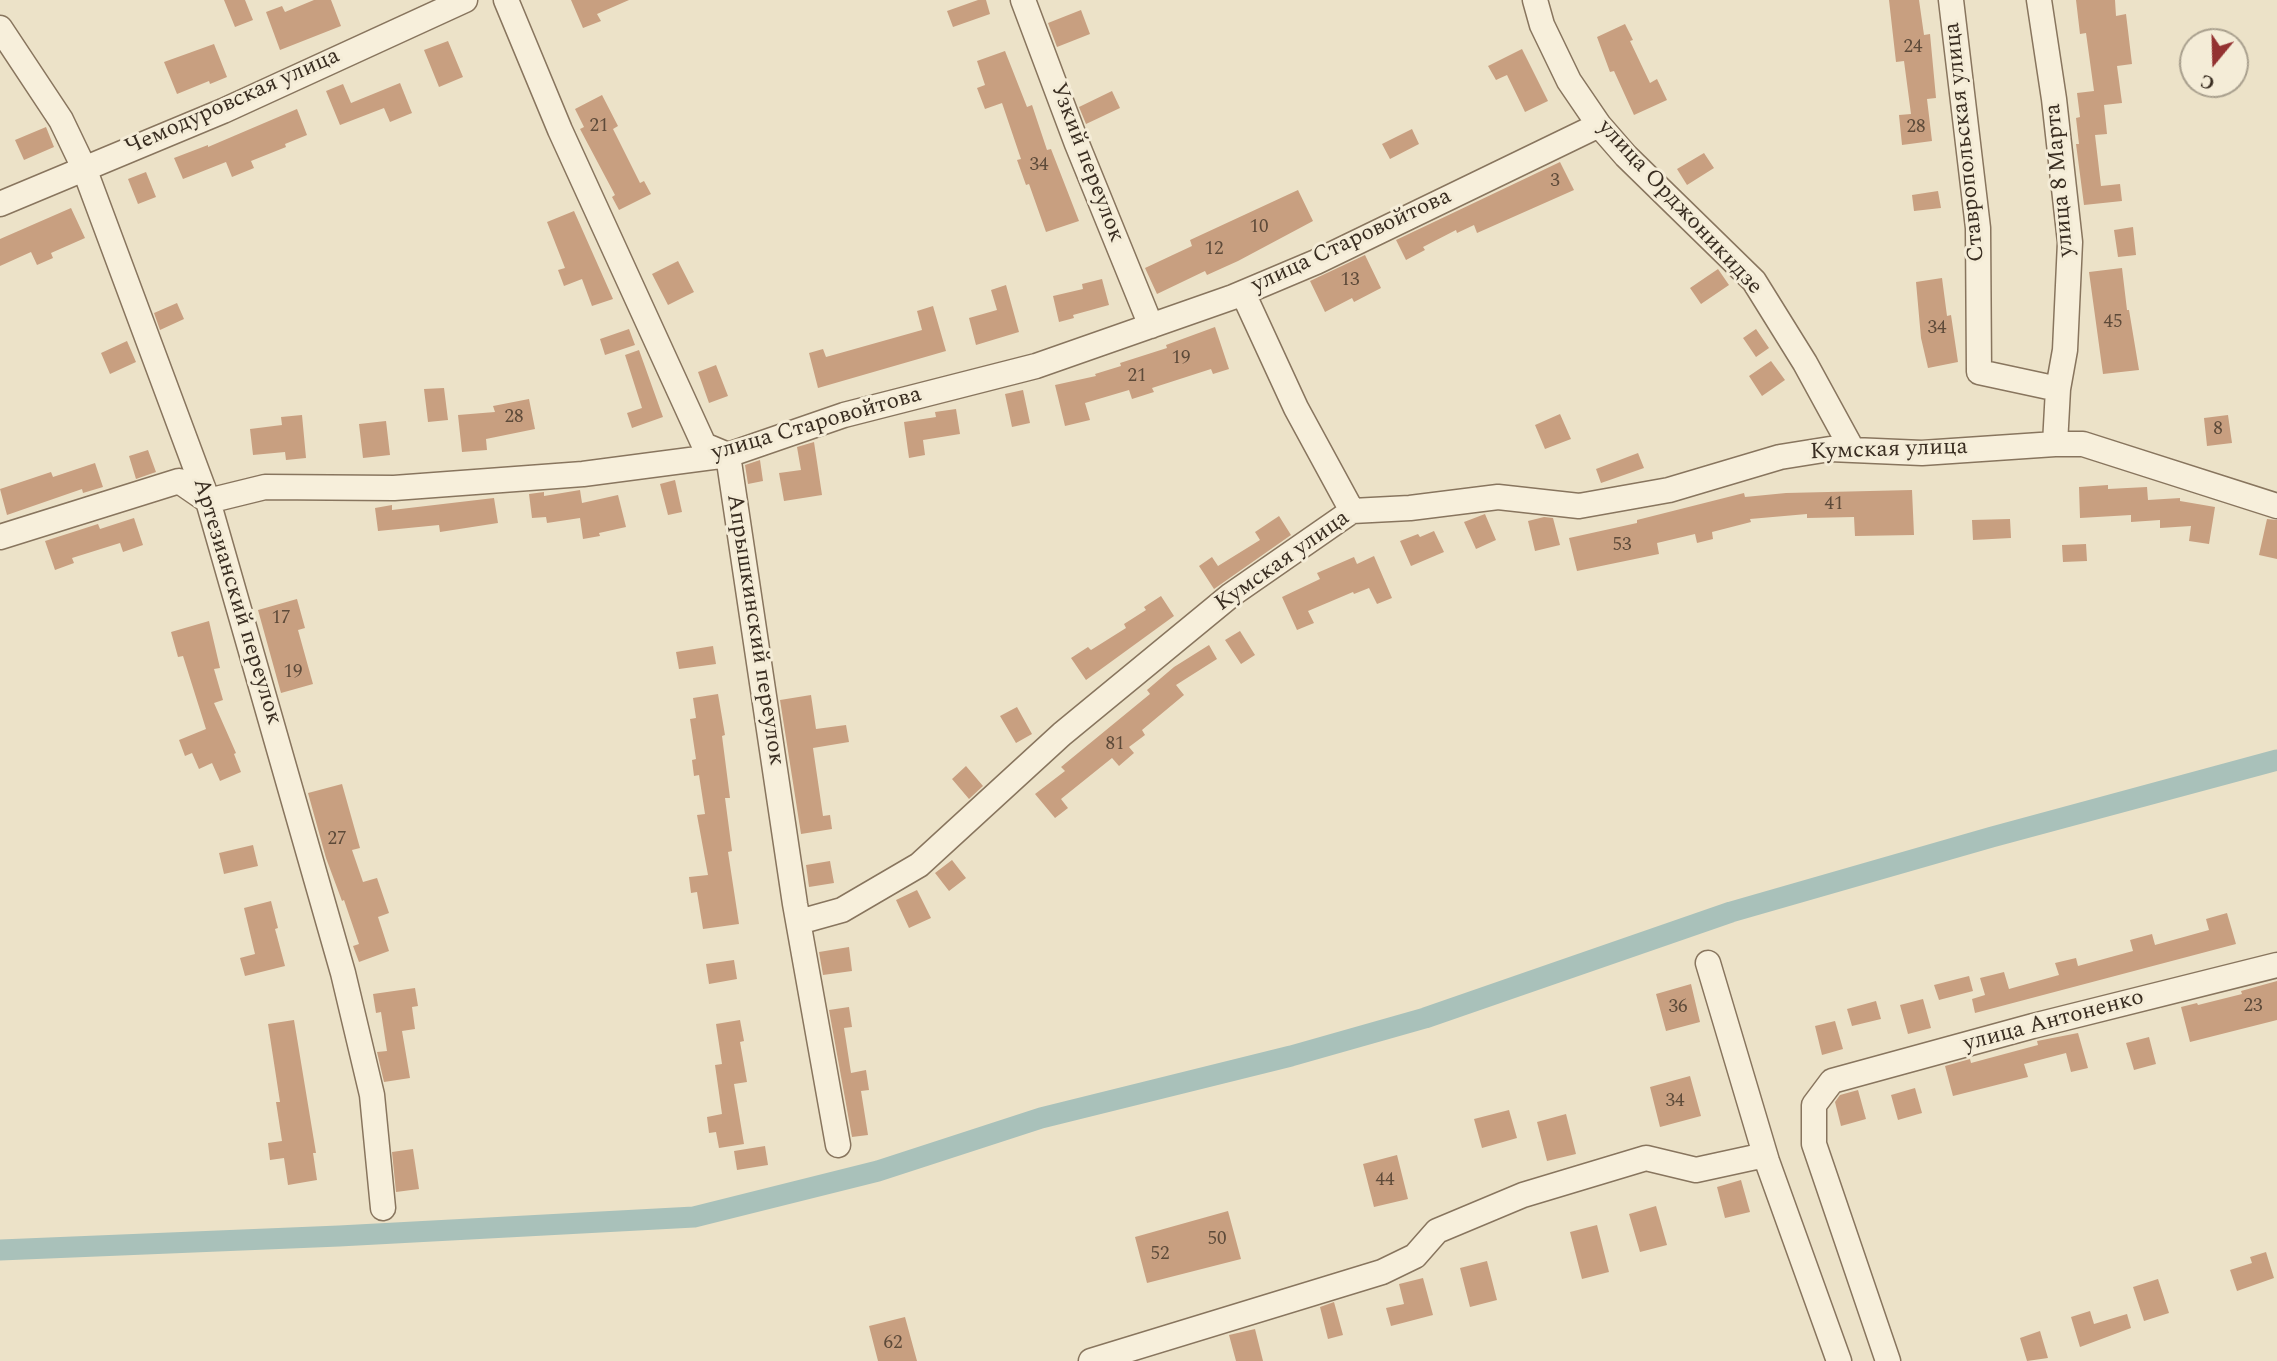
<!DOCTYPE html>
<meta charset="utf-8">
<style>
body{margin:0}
#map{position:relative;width:2277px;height:1361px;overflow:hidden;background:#ece2c8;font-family:Spectral,serif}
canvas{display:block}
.north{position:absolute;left:2179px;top:28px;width:70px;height:70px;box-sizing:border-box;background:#f4ecd7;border:2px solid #a9a08e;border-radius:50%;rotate:199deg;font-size:19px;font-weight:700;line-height:28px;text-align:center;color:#392d21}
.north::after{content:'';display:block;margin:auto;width:24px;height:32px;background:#933231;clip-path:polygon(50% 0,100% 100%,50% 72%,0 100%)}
</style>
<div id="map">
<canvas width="2277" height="1361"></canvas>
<div class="north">С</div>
</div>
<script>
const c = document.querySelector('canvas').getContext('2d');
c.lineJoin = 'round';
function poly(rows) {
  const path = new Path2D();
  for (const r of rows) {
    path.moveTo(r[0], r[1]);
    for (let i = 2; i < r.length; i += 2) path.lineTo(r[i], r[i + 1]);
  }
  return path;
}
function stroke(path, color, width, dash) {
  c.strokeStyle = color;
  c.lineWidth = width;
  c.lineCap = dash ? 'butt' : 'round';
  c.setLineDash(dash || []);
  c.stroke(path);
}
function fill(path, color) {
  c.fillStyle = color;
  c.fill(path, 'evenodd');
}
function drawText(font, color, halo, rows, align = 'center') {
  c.font = font + ' Spectral,serif';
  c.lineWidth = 6;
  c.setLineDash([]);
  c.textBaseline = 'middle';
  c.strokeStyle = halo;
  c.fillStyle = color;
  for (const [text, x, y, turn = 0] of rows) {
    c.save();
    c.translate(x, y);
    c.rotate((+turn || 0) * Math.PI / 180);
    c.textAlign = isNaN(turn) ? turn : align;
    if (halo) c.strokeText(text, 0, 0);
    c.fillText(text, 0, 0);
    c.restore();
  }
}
stroke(poly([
 [0,1250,339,1236,694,1217,878,1171,1041,1118,1291,1056,1425,1018,1731,912,1992,837,2277,760]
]), '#a9c1ba', 21);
fill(poly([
 [224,0,245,0,253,20,235,27],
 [314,0,331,0,341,26,280,50,266,12,282,6,285,12],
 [571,0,629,0,597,14,601,21,583,28],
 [978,0,986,0,990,14,953,27,947,11],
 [1889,0,1919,0,1924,35,1930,34,1936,98,1927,99,1932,141,1902,145,1899,115,1911,114,1904,61,1896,62],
 [2076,0,2115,0,2116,16,2126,14,2132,64,2117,66,2122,103,2104,105,2107,134,2095,135,2101,186,2120,184,2122,201,2084,205,2076,144,2079,144,2076,118,2080,117,2077,93,2094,91,2086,33,2080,34],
 [1081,10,1090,34,1057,47,1048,23],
 [1625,24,1633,40,1630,41,1650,83,1657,79,1667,100,1634,115,1614,71,1610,72,1597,37],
 [448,41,463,77,439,87,424,50],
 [214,44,227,77,210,84,209,81,177,94,164,62],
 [1522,49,1548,101,1525,112,1507,75,1496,80,1488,66],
 [1005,51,1027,107,1032,105,1047,150,1051,149,1079,221,1046,232,1029,184,1026,185,1017,160,1021,159,1002,103,985,109,977,88,985,85,977,61],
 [400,83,412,113,390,122,384,108,340,125,326,91,343,84,351,103],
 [1112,91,1120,108,1086,124,1079,107],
 [602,95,618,126,613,129,640,183,644,181,651,194,619,210,612,197,615,195,580,129,584,127,575,109],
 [297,109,307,135,285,144,286,147,251,161,254,168,232,177,226,162,183,179,174,158,208,145,208,147],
 [46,127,54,147,24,160,15,140],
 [1412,129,1419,144,1390,159,1382,144],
 [1704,153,1714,168,1687,185,1677,169],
 [1560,162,1574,190,1477,233,1474,225,1457,233,1456,230,1423,247,1425,250,1406,260,1396,240],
 [146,172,156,197,138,204,128,179],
 [1298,190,1313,221,1238,261,1207,275,1205,271,1157,294,1145,268,1192,246,1190,240],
 [1938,191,1941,208,1914,211,1912,195],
 [71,208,85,238,51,253,53,258,37,265,31,252,0,266,0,239],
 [574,211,613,299,592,306,582,279,564,286,558,270,565,268,547,222],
 [2133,227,2136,255,2118,257,2114,230],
 [1365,255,1381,288,1354,302,1352,298,1325,312,1310,281],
 [678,261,694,292,668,305,652,274],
 [2122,268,2127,310,2129,310,2139,370,2103,374,2089,272],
 [1718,269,1729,285,1701,304,1690,288],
 [1942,278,1947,316,1951,315,1958,362,1928,368,1921,338,1916,282],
 [1102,279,1109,305,1073,315,1074,318,1059,322,1053,296,1083,289,1082,284],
 [1006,285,1019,332,976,345,969,318,997,310,991,290],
 [177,303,184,319,160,330,154,313],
 [933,306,946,351,818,388,809,353,823,349,826,357,922,330,917,311],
 [1215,327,1229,369,1213,374,1211,369,1152,388,1154,392,1132,399,1129,390,1085,403,1090,420,1065,426,1055,385,1096,376,1095,374,1121,366,1120,363,1167,348,1166,345],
 [629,329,635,345,605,355,600,339],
 [1756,329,1769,348,1756,357,1743,338],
 [127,341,136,362,110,374,101,353],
 [639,350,663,417,632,428,627,413,642,408,625,355],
 [1771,361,1785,380,1762,396,1749,376],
 [716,365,728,396,709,403,698,372],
 [444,388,448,420,428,422,424,389],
 [1023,390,1030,423,1012,427,1005,394],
 [529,399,535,429,486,439,487,450,462,452,458,415,495,412,493,406],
 [956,409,960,434,923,440,925,455,909,458,904,422,936,417,935,412],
 [1560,414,1571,439,1545,449,1535,425],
 [302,415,306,458,286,460,285,452,253,455,250,429,282,425,281,417],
 [2228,415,2232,443,2207,446,2204,418],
 [386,421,390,455,363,458,359,424],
 [814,442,822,495,784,501,779,473,801,470,797,447],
 [148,450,156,472,136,479,129,456],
 [1638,453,1644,468,1601,483,1596,469],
 [760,460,763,481,748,484,745,465],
 [95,463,103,487,83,493,82,489,7,515,0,489,51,472,53,477],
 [675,480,682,512,668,515,660,484],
 [2108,485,2108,489,2147,487,2148,500,2180,498,2180,501,2215,507,2209,544,2189,541,2191,526,2160,528,2160,520,2131,522,2131,515,2080,518,2079,487],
 [580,490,582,503,618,495,626,527,599,533,600,536,583,539,580,518,547,523,546,517,532,518,529,494,544,492,544,496],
 [1912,490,1914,535,1855,536,1854,517,1807,518,1807,514,1750,519,1751,522,1712,532,1713,539,1697,543,1695,534,1657,543,1659,554,1577,571,1569,538,1637,523,1637,520,1744,493,1745,497,1786,493],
 [494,498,498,523,440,532,439,525,378,531,375,508,392,505,392,510],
 [1485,514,1496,540,1476,549,1464,522],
 [1279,516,1291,535,1214,589,1199,566,1212,557,1218,566,1260,540,1255,532],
 [1544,517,1553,518,1560,545,1535,551,1528,521],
 [134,518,143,545,123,552,120,543,72,558,74,563,55,570,45,541,98,524,100,529],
 [2010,519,2011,538,1973,540,1972,520],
 [2267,519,2277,520,2277,559,2259,555],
 [1434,531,1444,552,1411,566,1400,541,1418,534,1420,537],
 [2086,544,2087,561,2063,562,2062,545],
 [1374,556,1392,598,1377,604,1369,588,1354,594,1353,592,1308,611,1314,623,1297,630,1282,597,1320,579,1317,573,1354,557,1357,564],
 [1161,596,1174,616,1086,680,1071,658,1088,647,1091,650,1126,628,1124,624,1146,610,1144,607],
 [297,599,305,628,298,630,313,684,281,693,258,610],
 [209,621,220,668,214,669,223,700,214,703,236,753,234,754,241,772,220,781,212,763,199,769,192,753,185,756,179,740,206,729,183,656,178,657,171,632],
 [1240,631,1255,655,1241,664,1225,640],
 [1209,645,1217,659,1176,685,1184,695,1142,730,1145,735,1129,747,1134,753,1119,766,1112,758,1061,799,1068,808,1055,818,1035,794,1065,771,1061,767,1150,694,1147,690,1174,667],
 [713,646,716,664,679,669,676,652],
 [718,694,725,735,722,736,730,798,725,798,732,851,728,852,739,924,703,929,697,892,691,893,689,877,708,875,697,815,705,814,699,775,694,776,692,760,696,759,690,719,696,718,693,698],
 [811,695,816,729,846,725,849,742,813,748,823,816,830,815,832,829,801,834,780,700],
 [1017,707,1032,734,1016,743,1000,716],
 [966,766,983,786,969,799,952,779],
 [342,784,360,848,352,850,363,882,377,878,389,913,378,917,389,951,359,962,353,946,359,944,344,900,342,901,326,858,308,793],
 [253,845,258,866,224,874,219,853],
 [952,860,966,878,949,891,935,873],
 [830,861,834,883,809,887,806,865],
 [917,890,931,918,909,928,896,900],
 [271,901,278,928,275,929,285,966,245,976,240,958,255,954,244,908],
 [2227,913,2236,944,1975,1013,1972,999,1985,995,1980,978,2004,972,2009,989,2059,975,2055,963,2076,958,2078,966,2133,951,2130,940,2152,934,2155,945,2209,930,2206,919],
 [849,947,852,971,823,975,819,952],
 [734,960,737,979,709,984,706,964],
 [1969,976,1973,991,1939,1000,1934,985],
 [2277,981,2277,1020,2190,1042,2181,1007,2197,1003,2198,1005,2242,994,2241,991],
 [1691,984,1700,1022,1666,1031,1656,994],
 [415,988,418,1006,412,1007,415,1029,402,1031,410,1078,384,1082,377,1052,387,1051,381,1012,376,1013,373,994],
 [1923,999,1931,1028,1908,1034,1900,1005],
 [1876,1001,1881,1019,1852,1026,1847,1009],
 [849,1007,852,1027,844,1028,851,1073,866,1070,869,1090,861,1091,868,1135,852,1137,829,1010],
 [294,1020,316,1153,313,1153,317,1180,288,1185,284,1158,270,1160,268,1143,282,1141,276,1102,280,1102,268,1024],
 [740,1020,744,1041,740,1042,747,1082,734,1084,744,1144,719,1148,716,1132,709,1133,707,1117,722,1114,715,1065,722,1064,716,1024],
 [1835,1021,1843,1049,1822,1055,1815,1026],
 [2078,1033,2088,1068,2071,1072,2066,1053,2024,1064,2028,1077,1953,1096,1945,1066,1970,1059,1971,1063,2038,1045,2037,1041],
 [2149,1037,2156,1064,2134,1070,2126,1043],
 [1690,1076,1701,1116,1660,1127,1650,1087],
 [1915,1088,1922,1113,1898,1120,1891,1095],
 [1858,1090,1866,1119,1841,1126,1835,1102,1840,1095],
 [1509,1110,1517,1138,1482,1148,1474,1119],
 [1566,1114,1576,1154,1547,1161,1537,1122],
 [765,1146,768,1165,737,1170,734,1151],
 [413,1149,419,1189,396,1192,392,1152],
 [1397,1155,1408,1199,1374,1207,1363,1164],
 [1741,1180,1750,1212,1725,1218,1717,1187],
 [1656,1206,1667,1245,1640,1252,1629,1214],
 [1228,1211,1241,1259,1147,1283,1135,1237],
 [1597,1225,1609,1272,1582,1279,1570,1232],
 [2266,1252,2274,1278,2237,1291,2230,1270,2252,1263,2250,1257],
 [1487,1261,1497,1300,1470,1307,1460,1268],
 [1423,1278,1433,1315,1391,1326,1386,1308,1404,1304,1399,1284],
 [2158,1279,2169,1313,2144,1321,2133,1287],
 [1334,1302,1343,1335,1328,1339,1320,1307],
 [2090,1311,2094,1324,2127,1314,2131,1328,2080,1347,2071,1317],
 [905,1317,917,1361,878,1361,869,1326],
 [1255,1329,1263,1361,1236,1361,1229,1335],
 [2040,1331,2048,1358,2027,1361,2020,1338]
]), '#c89f80');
const minor = poly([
 [506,0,560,130,704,445,728,455,795,904,838,1145],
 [1023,0,1077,144,1151,326],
 [1535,0,1542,25,1569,81,1599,125,1626,156,1754,281,1805,363,1852,449],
 [1951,0,1978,228,1979,372,2058,389],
 [2039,0,2054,99,2070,242,2065,350,2058,389,2055,444],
 [0,28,61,120,84,168,208,501,343,973,372,1095,383,1208],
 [0,204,223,111,465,0],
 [1243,293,1296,408,1352,511],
 [0,537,179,481,208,501,265,487,394,488,583,474,728,455,844,415,1036,366,1233,297,1316,262,1599,125],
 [799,922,842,910,919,865,1062,734,1231,595,1352,511,1410,508,1498,497,1579,506,1669,490,1780,457,1830,449,1922,453,2055,444,2083,444,2277,506],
 [1708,963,1767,1161,1839,1361],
 [1091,1361,1382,1272,1415,1256,1437,1231,1523,1195,1646,1158,1696,1170,1765,1155],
 [1888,1361,1814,1144,1814,1105,1832,1081,2033,1026,2277,965]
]);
stroke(minor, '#88755e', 27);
stroke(minor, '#f7efdb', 24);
drawText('19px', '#5d4a39', null, [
 ["24",1913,48],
 ["21",599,127],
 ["28",1916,128],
 ["34",1039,166],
 ["3",1555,182],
 ["10",1259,228],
 ["12",1214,250],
 ["13",1350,281],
 ["45",2113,323],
 ["34",1937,329],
 ["19",1181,359],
 ["21",1137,377],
 ["28",514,418],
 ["8",2218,430],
 ["41",1834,505],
 ["53",1622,546],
 ["17",281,619],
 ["19",293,673],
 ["81",1115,745],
 ["27",337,840],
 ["23",2253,1007],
 ["36",1678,1008],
 ["34",1675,1102],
 ["44",1385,1181],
 ["50",1217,1240],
 ["52",1160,1255],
 ["62",893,1344]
]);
drawText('23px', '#392d21', '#f4ecd7', [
 ["Чемодуровская улица",233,103,-24],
 ["Ставропольская улица",1966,142,-96],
 ["Узкий переулок",1086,163,69],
 ["улица 8 Марта",2061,180,-95],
 ["улица Орджоникидзе",1679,208,47],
 ["улица Старовойтова",1352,242,-25],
 ["улица Старовойтова",817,425,-16],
 ["Кумская улица",1889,451,-2],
 ["Кумская улица",1283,562,-35],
 ["Артезианский переулок",236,602,73],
 ["Апрышкинский переулок",754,630,81],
 ["улица Антоненко",2054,1022,-15]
]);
</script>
